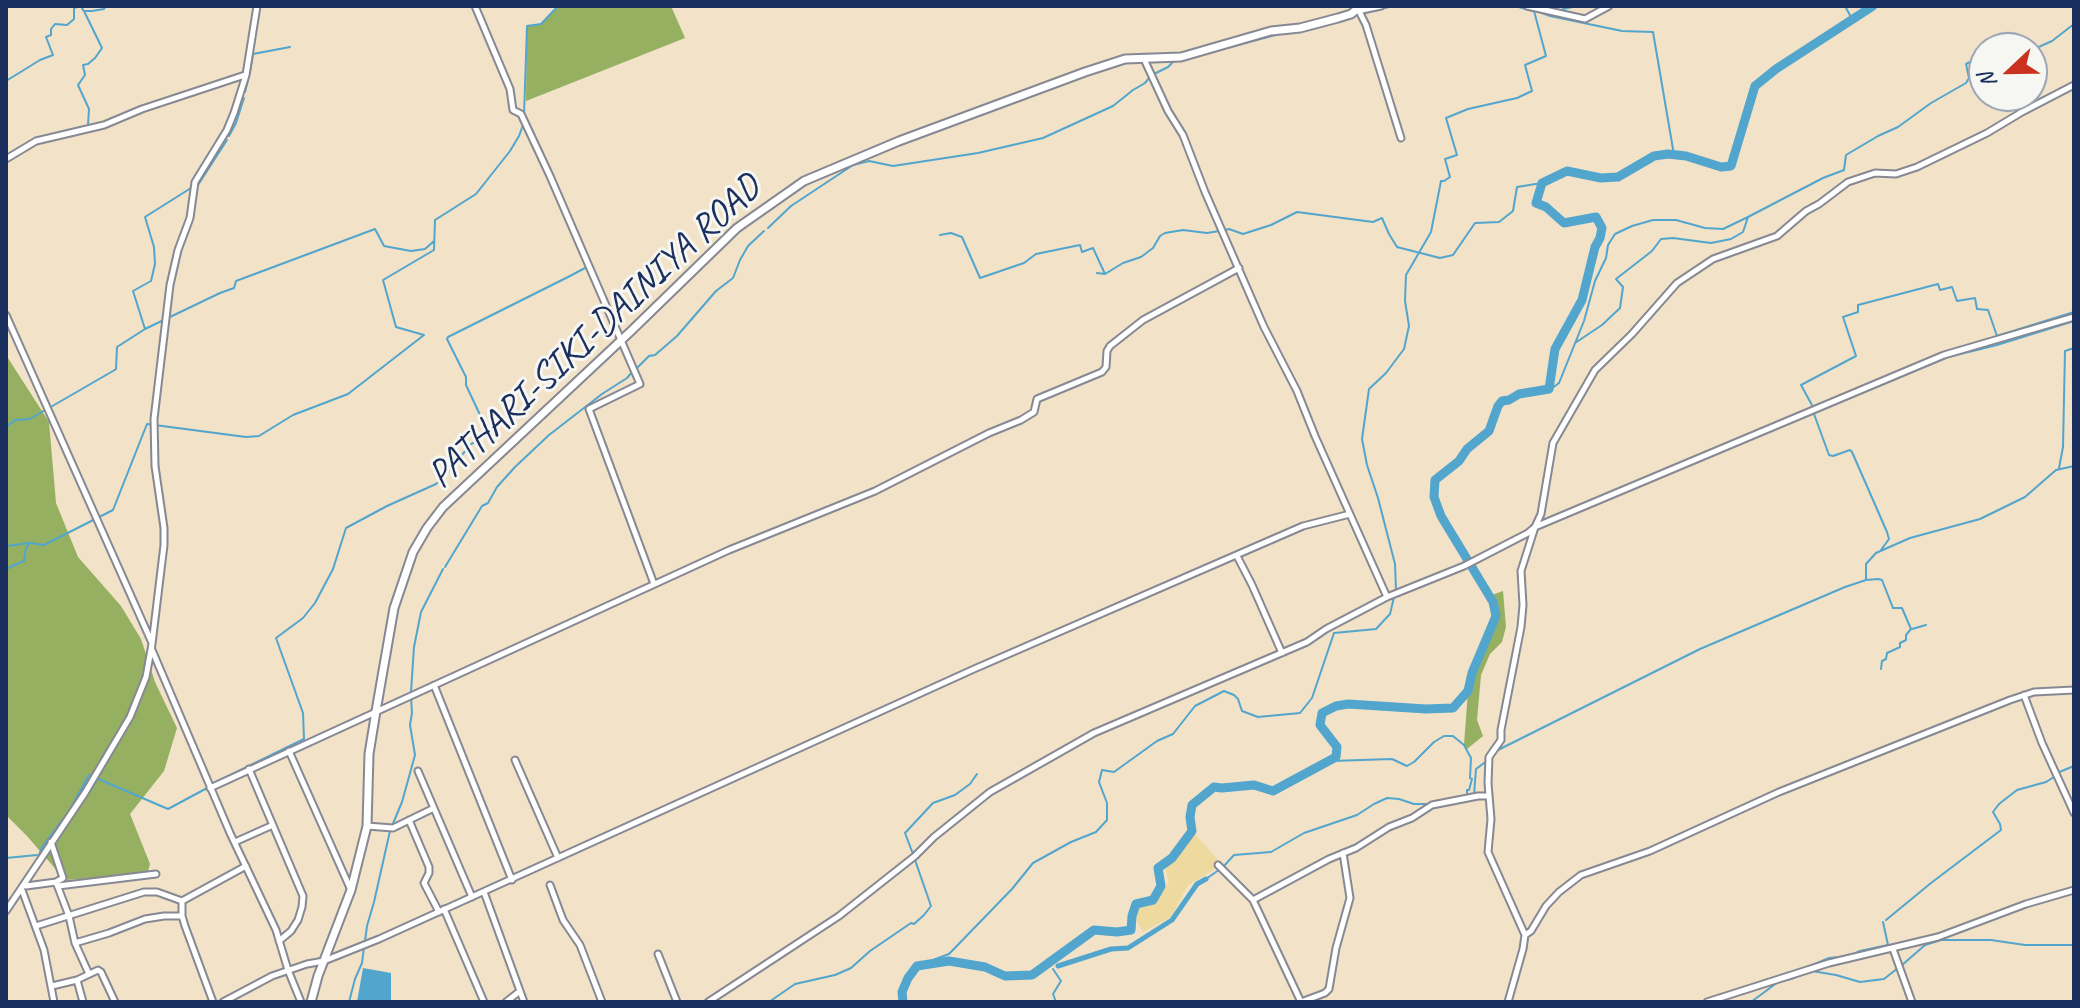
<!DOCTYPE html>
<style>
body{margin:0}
#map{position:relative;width:2080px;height:1008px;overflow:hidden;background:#f1e2c8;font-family:Caveat,sans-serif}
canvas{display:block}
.frame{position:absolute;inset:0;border:8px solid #1b2f5e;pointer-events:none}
.north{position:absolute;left:1968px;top:32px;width:80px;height:80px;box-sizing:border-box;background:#f6f6f2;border:2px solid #9ea6b7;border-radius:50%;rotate:248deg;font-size:22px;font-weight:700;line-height:32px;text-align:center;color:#1b2f5e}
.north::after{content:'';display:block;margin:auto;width:28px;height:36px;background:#c8321e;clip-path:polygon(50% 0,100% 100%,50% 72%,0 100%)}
</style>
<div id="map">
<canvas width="2080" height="1008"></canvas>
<div class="frame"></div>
<div class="north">N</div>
</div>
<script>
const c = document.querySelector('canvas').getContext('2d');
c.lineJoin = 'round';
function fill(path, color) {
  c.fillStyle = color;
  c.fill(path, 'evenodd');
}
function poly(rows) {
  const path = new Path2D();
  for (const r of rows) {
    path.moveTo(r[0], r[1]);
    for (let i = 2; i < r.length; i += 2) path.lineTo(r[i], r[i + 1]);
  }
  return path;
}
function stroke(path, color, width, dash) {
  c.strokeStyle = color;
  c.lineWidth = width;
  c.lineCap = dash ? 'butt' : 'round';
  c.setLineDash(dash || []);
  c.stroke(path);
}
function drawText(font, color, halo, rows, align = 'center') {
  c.font = font + ' Caveat,sans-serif';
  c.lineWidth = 6;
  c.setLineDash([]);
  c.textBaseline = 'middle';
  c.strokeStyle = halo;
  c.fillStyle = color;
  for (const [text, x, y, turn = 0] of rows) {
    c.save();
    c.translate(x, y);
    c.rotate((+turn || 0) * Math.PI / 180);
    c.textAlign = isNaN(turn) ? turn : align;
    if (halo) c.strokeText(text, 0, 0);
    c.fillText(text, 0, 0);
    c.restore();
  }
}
fill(poly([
 [558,6,671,6,685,38,526,101,527,26,541,24],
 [6,355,49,422,56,503,78,557,121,606,141,639,155,682,177,728,164,771,130,814,150,864,147,875,65,880,27,836,6,815],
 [1503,591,1506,627,1502,642,1490,654,1481,675,1477,720,1483,736,1467,749,1464,745,1468,691,1472,673,1496,616,1493,602,1489,596]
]), '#96b061');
fill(poly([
 [1192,831,1220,862,1215,869,1188,885,1171,917,1143,932,1136,919,1137,907,1153,903,1169,882,1165,867]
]), '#eeda9e');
fill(poly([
 [363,968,391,973,391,1002,357,1002]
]), '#52a5cd');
stroke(poly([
 [1515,6,1533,11],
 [1845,6,1852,19],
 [1560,12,1563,9,1577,6],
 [1365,13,1393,6],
 [2032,50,2052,41,2074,24],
 [1200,55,1283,33],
 [1154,74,1168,67,1175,60],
 [6,81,40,60,53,55,46,37,51,35,51,29,55,24,67,25,74,19,74,8,81,6,83,10],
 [245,92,250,72,253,54,290,47],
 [524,116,527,26,541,24,558,6],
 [88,125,89,109,78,85,85,75,83,65,88,64,95,58,102,48,84,11,92,11,104,9,106,6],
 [229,136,236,123,244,98],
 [198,185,227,140],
 [768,228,791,206,853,165,869,161,893,166,978,153,1043,138,1113,106,1133,90,1145,83,1150,77],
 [1225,230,1229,229,1243,234,1271,225,1297,212,1373,222,1382,218,1389,234,1397,247,1440,258,1453,255,1475,223,1499,222,1513,211,1517,187,1542,183],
 [940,235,951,233,962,237,980,278,1024,263,1036,254,1080,245,1082,252,1093,248,1105,274],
 [1097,273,1105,274,1123,263,1141,257,1153,248,1160,236,1165,233,1183,230,1207,233,1219,231],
 [145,329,220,293,234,288,236,281,375,229,384,246,411,251,425,249,434,241],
 [1575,343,1602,325,1620,308,1623,287,1616,279,1652,251,1661,239,1673,238,1711,243,1731,239,1743,232,1748,217],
 [636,369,649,356,655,355,677,336,716,291,733,278,740,260,748,246,764,231],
 [1551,389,1559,383,1584,321,1595,281,1606,258,1608,245,1615,234,1632,226,1653,220,1676,220,1705,228,1723,229,1746,218,1823,178,1844,170,1846,155,1878,136,1898,127,1931,103,1966,83,1969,78,1966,64,1984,55],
 [1813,407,1801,385,1856,356,1843,317,1858,312,1858,305,1938,284,1940,290,1952,287,1957,301,1975,298,1977,309,1988,310,1997,336,2074,312],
 [49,408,113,371,116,369,117,347,145,329,133,291,151,281,155,264,154,247,145,217,191,188],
 [1816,412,1948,357,1997,345,2074,321],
 [1814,414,1829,455,1833,456,1850,450,1852,452,1887,532,1889,539,1881,550],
 [6,427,15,420,30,419,45,410],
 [2059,468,2063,447,2065,351,2074,348],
 [6,546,29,543],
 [445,567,482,506,488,503,497,487,515,467,549,435,602,394,627,378,632,372],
 [6,570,10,567,24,561,26,548,30,543,44,545,113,510,147,424,246,437,259,436,293,415,348,394,424,335,396,327,383,280,434,250,435,220,476,194,510,151,519,136,523,125],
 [1866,574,1866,564,1876,553,1910,538,1980,519,2025,497,2056,470,2074,466],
 [1866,580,1878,579,1882,580,1893,608,1902,608,1911,629,1906,635,1906,640,1900,643,1900,647,1887,653,1886,659,1882,661,1881,669],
 [1396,590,1395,564,1378,498,1367,465,1362,439,1369,389,1386,373,1404,349,1409,326,1405,301,1406,275,1431,232,1441,181,1444,181,1450,177,1445,159,1457,155,1446,118,1468,109,1517,98,1532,91,1525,65,1546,56,1534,11,1537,11,1550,16,1622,31,1653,32,1674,155],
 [1912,629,1926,625],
 [411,692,414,647,421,612,443,569],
 [1498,750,1700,649,1845,587,1866,580,1866,575],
 [1331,761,1392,759,1407,766,1414,762,1434,742,1444,736,1453,736,1464,745,1471,758,1470,778,1472,779,1469,790,1467,790,1467,795],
 [2057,773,2074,766],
 [212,784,304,739,303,713,276,638,303,618,315,603,333,569,346,528,387,506,436,484,442,479,471,444,480,440,488,432,466,385,466,377,447,339,448,337,568,277,587,267,586,265],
 [1474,795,1476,769,1488,760],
 [392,826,402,802,415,755,410,725,412,713,411,697],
 [913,854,905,833,933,803,955,795,970,784,977,774],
 [39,855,42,847,69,811,89,775,168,809,209,787],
 [6,858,37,855],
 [1206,879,1223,867,1234,855,1271,852,1304,833,1357,815,1374,804,1387,798,1399,799,1414,804,1429,804],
 [1886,920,1931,883,2001,830,2000,824,1993,812,1999,804,2017,790,2046,782,2054,777],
 [365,941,367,926,374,902,390,831],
 [917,966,949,954,1012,889,1033,863,1071,842,1096,832,1107,820,1107,803,1099,782,1102,770,1114,772,1157,741,1173,734,1195,706,1224,691,1234,695,1238,699,1242,711,1258,717,1300,713,1312,698,1334,633,1376,629,1390,614,1394,597],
 [1810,966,1829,958,1849,956,1860,951,1888,945,1883,922],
 [1901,966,1925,945,1941,940,1991,940,2025,945,2074,945],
 [1053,969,1061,981,1053,994,1056,1002],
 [349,1002,355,979,362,963,364,947],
 [769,1002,795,984,835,975,851,968,870,951,911,923,914,924,924,915,931,906,915,860],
 [1751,1002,1778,982,1791,979,1812,971,1836,975,1860,982,1884,979,1898,968]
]), '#52a5cd', 2);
stroke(poly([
 [1058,966,1111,949,1128,948,1172,920,1197,884,1206,879]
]), '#52a5cd', 5);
stroke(poly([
 [903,1002,902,992,908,978,917,966,949,961,985,967,1005,976,1032,975,1094,930,1117,932,1131,930,1132,916,1136,904,1153,900,1161,886,1158,868,1172,858,1192,831,1190,817,1192,805,1214,787,1222,788,1254,785,1273,791,1336,757,1337,747,1320,725,1322,713,1336,706,1348,704,1426,709,1453,708,1468,691,1472,673,1496,616,1493,602,1441,516,1434,497,1435,480,1459,461,1467,449,1489,431,1498,406,1502,401,1509,400,1519,394,1549,389,1555,349,1582,300,1595,247,1600,238,1602,228,1596,217,1564,223,1546,207,1536,203,1542,183,1567,171,1601,178,1618,177,1654,156,1668,154,1686,156,1721,167,1731,166,1755,86,1776,69,1873,6]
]), '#52a5cd', 9);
const street = poly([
 [475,6,510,89,513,110,521,114,550,176,640,384,589,409,654,584],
 [1381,6,1362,10,1358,9,1366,25,1401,138],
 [1527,6,1585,19,1609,6],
 [1144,59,1168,111,1183,135,1205,192,1264,327,1297,391,1315,436,1387,597],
 [6,159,36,141,104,125,142,109,245,75],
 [6,315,152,643],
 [1237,556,1252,585,1282,653],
 [152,650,230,833,276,930,288,970,301,1002],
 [434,685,512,880],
 [2024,695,2042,743,2074,813],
 [289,751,350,888],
 [515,760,558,858],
 [249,769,303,896,302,907,298,920,291,931,279,941],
 [418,771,472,897],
 [210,788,729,550,875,491,989,433,1021,420,1034,412,1037,399,1102,372,1106,367,1107,351,1110,346,1143,320,1239,268],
 [409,820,429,867,429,873,424,883,439,912],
 [367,826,393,828,434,808],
 [235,842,273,825],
 [1218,865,1253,900],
 [56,882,69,916,75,943,89,974],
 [550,885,563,920,580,945,602,1002],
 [26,886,56,882,63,878,51,842],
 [58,886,156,874],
 [22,890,44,950,54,1002],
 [484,892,524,1002],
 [182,901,246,866],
 [444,909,484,1002],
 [6,911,85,793,130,717,146,677,152,644,164,545,164,528,155,466,154,419,170,285,178,250,190,218,195,182,227,130,234,113,246,75,257,6],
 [36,926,144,892,157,892,182,901,182,916,185,926,213,1002],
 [1525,935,1531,931,1546,906,1559,892,1581,875,1650,851,1779,792,2010,700,2034,692,2074,690],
 [75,943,109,933,145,919,164,916,182,916],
 [1893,949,1912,1002],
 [658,954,677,1002],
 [52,986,77,980],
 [83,1002,77,980,98,970,101,972,115,1002],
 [223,1002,272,976,307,964,324,961,379,939,974,669,1303,526,1350,514],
 [506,1002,520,991],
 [708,1002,839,916,915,856,934,837,990,792,1094,733,1307,642,1326,629,1387,597,1464,566,1528,533,1535,527,1541,514,1553,443,1595,370,1632,334,1677,283,1713,259,1777,236,1806,211,1819,204,1848,182,1875,173,1896,174,1917,167,1987,133,2022,112,2074,85],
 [1301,1002,1253,900,1329,859,1356,848,1389,827,1412,818,1432,805,1478,796,1489,796],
 [1301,1002,1325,993,1329,989,1336,948,1350,898,1343,853],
 [1508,1002,1523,949,1525,935,1488,852,1491,819,1488,783,1489,757,1501,740,1501,730,1521,627,1523,605,1521,571,1535,527,1944,355,2074,317],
 [1707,1002,1829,963,1938,937,2026,904,2074,890]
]);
const secondary = poly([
 [311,1002,318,976,351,890,367,826,369,754,376,711,394,608,413,552,427,528,443,507,630,332,737,228,804,181,899,141,1085,72,1125,59,1181,57,1271,31,1300,28,1338,18,1351,14,1361,6]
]);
stroke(street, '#868893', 9);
stroke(secondary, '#868893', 11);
stroke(street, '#fff', 5);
stroke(secondary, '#fff', 7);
drawText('38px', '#1b2f5e', '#f6f6f2', [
 ["PATHARI-SIKI-DAINIYA ROAD",595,332,-43]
]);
</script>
